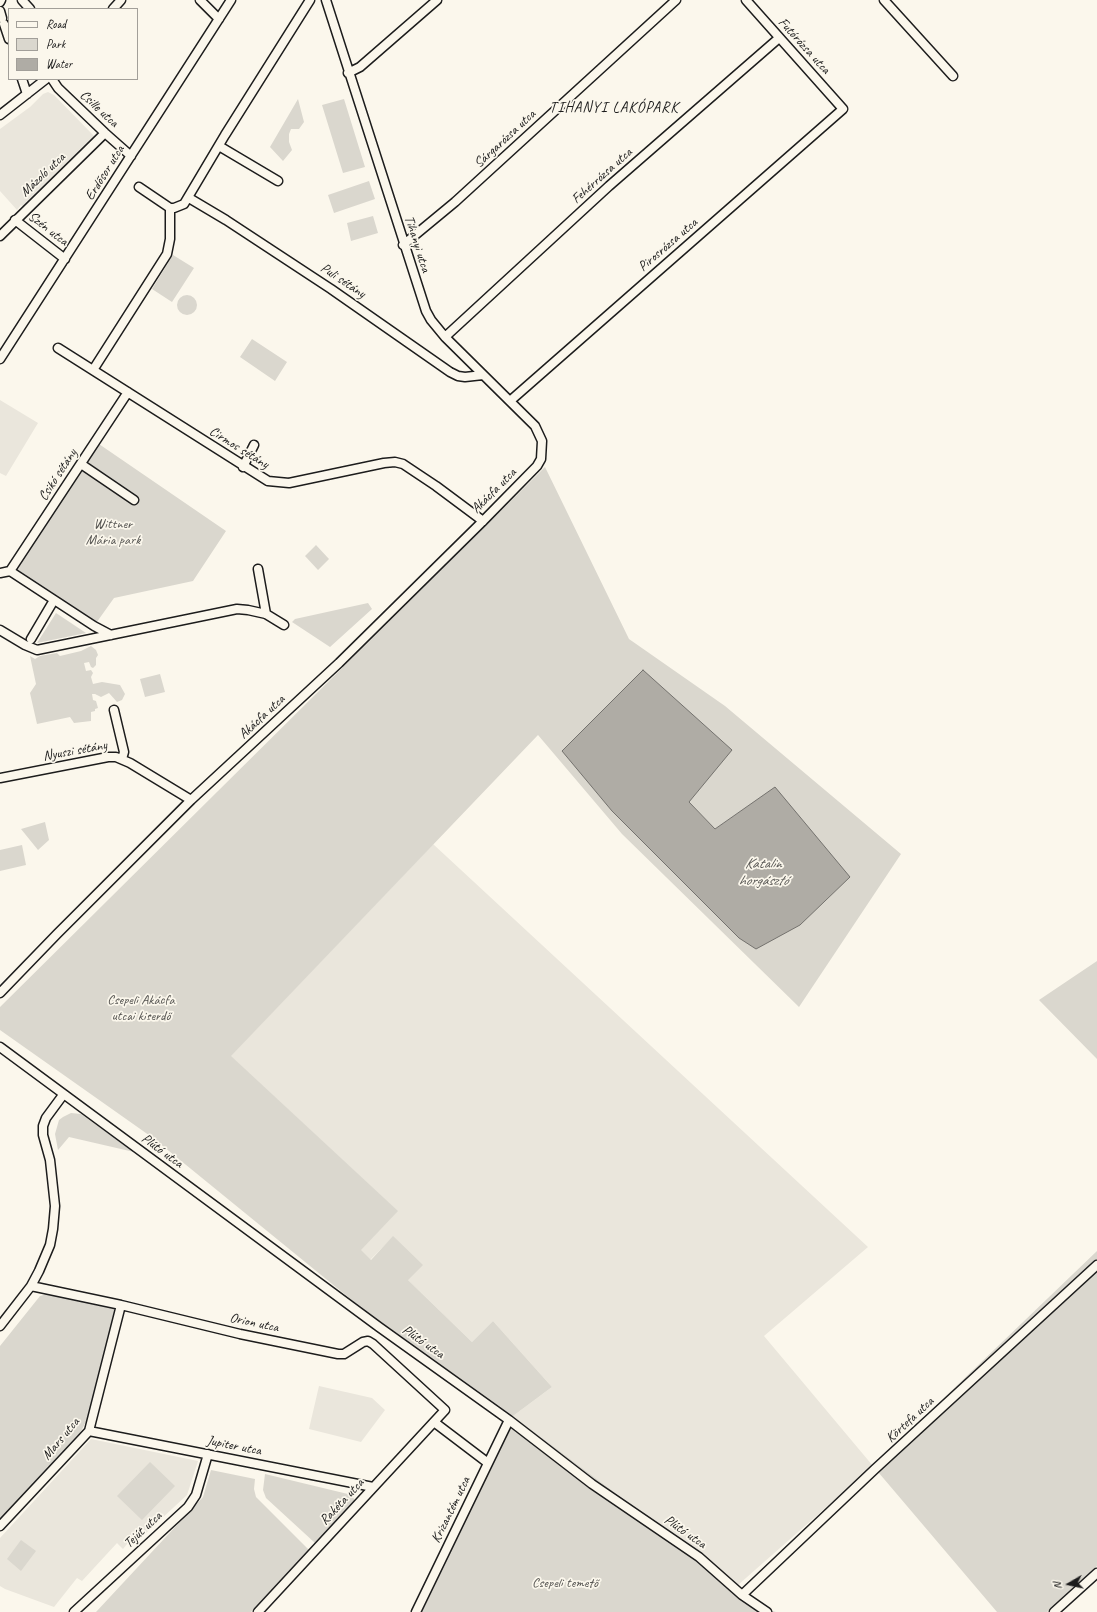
<!DOCTYPE html>
<meta charset="utf-8">
<style>
body{margin:0}
#map{position:relative;width:1097px;height:1612px;overflow:hidden;background:#fbf7ec;font-family:Caveat,sans-serif}
canvas{display:block}
.legend{position:absolute;left:8px;top:8px;width:130px;height:72px;box-sizing:border-box;background:#fbf7ec;border:1px solid #a29f99;margin:0;padding:5px 7px;list-style:none;font-size:12px;color:#1c1c1c}
.legend li{display:flex;align-items:center;gap:8px;height:20px}
.legend b{width:20px;border:1px solid #a29f99}
.north{position:absolute;left:1049px;top:1564px;width:40px;height:40px;-webkit-text-stroke:3px #fbf7ec;paint-order:stroke;rotate:261deg;font-size:11px;font-weight:700;line-height:16px;text-align:center;color:#1c1c1c}
.north::after{content:'';display:block;margin:auto;width:14px;height:18px;background:#1c1c1c;clip-path:polygon(50% 0,100% 100%,50% 72%,0 100%)}
</style>
<div id="map">
<canvas width="1097" height="1612"></canvas>
<ul class="legend">
<li><b style="height:5px;background:#fbf7ec"></b>Road</li>
<li><b style="height:11px;background:#dad7ce"></b>Park</li>
<li><b style="height:11px;background:#afaca5"></b>Water</li>
</ul>
<div class="north">N</div>
</div>
<script>
const c = document.querySelector('canvas').getContext('2d');
c.lineJoin = 'round';
function fill(path, color) {
  c.fillStyle = color;
  c.fill(path, 'evenodd');
}
function poly(rows) {
  const path = new Path2D();
  for (const r of rows) {
    if (r.length === 3) {
      path.moveTo(r[0] + r[2], r[1]);
      path.arc(r[0], r[1], r[2], 0, 2 * Math.PI);
      continue;
    }
    path.moveTo(r[0], r[1]);
    for (let i = 2; i < r.length; i += 2) path.lineTo(r[i], r[i + 1]);
  }
  return path;
}
function stroke(path, color, width, dash) {
  c.strokeStyle = color;
  c.lineWidth = width;
  c.lineCap = dash ? 'butt' : 'round';
  c.setLineDash(dash || []);
  c.stroke(path);
}
function drawText(font, color, halo, rows, align = 'center') {
  c.font = font + ' Caveat,sans-serif';
  c.lineWidth = 3.5;
  c.setLineDash([]);
  c.textBaseline = 'middle';
  c.strokeStyle = halo;
  c.fillStyle = color;
  for (const [text, x, y, turn = 0] of rows) {
    c.save();
    c.translate(x, y);
    c.rotate((+turn || 0) * Math.PI / 180);
    c.textAlign = isNaN(turn) ? turn : align;
    if (halo) c.strokeText(text, 0, 0);
    c.fillText(text, 0, 0);
    c.restore();
  }
}
fill(poly([
 [48,92,54,95,94,136,24,207,21,205,17,210,0,191,0,129,30,107,43,94],
 [0,400,38,423,6,476,0,473],
 [433,844,868,1247,764,1336,873,1466,738,1585,513,1416,552,1387,493,1321,472,1342,408,1280,393,1237,370,1260,360,1250,397,1211,230,1056],
 [319,1386,372,1398,385,1410,361,1442,309,1429],
 [91,1439,198,1461,187,1495,146,1533,140,1528,123,1549,117,1543,82,1581,77,1578,54,1607,5,1589,0,1586,0,1538]
]), '#eae6dc');
fill(poly([
 [298,99,304,122,299,129,291,129,289,134,289,142,292,150,283,161,270,147],
 [344,99,365,167,343,173,322,105],
 [369,181,375,199,334,213,328,195],
 [373,216,378,233,351,241,347,223],
 [173,255,194,268,172,302,152,289],
 [187,305,10],
 [252,339,287,362,275,381,240,357],
 [96,442,226,531,193,581,114,598,94,626,10,571],
 [545,467,629,639,725,706,901,854,799,1007,622,834,538,735,231,1056,398,1211,361,1250,371,1260,393,1236,423,1265,408,1280,472,1342,493,1321,552,1387,513,1416,738,1585,766,1609,776,1612,414,1612,513,1416,364,1310,153,1138,0,1030,0,1007],
 [775,788,739,938,612,811,689,802,715,829],
 [316,545,329,559,318,570,305,556],
 [368,603,372,609,330,647,292,622,295,619],
 [56,613,86,633,37,643],
 [91,646,96,650,98,655,96,658,96,665,93,668,91,667,89,662,84,663,86,671,91,670,93,673,91,677,93,684,102,682,120,685,125,694,122,700,117,702,109,693,101,697,95,694,92,694,93,700,96,701,98,708,95,709,95,711,91,712,91,721,74,723,70,717,37,724,30,693,36,684,30,656,35,659,40,656,57,653,60,656,81,651],
 [160,674,165,692,145,697,140,679],
 [45,822,49,840,38,850,21,829],
 [22,845,26,865,0,871,0,850],
 [1097,961,1097,1059,1039,1000],
 [71,1113,81,1114,134,1152,69,1137,58,1150,55,1134,59,1120,63,1117],
 [1097,1251,1097,1566,1047,1612,997,1612,873,1466],
 [47,1294,114,1309,115,1313,89,1416,80,1433,0,1519,0,1346,40,1296],
 [150,1462,175,1486,142,1520,117,1496],
 [211,1470,255,1479,254,1489,256,1497,309,1550,251,1612,96,1612,203,1497],
 [265,1474,352,1495,355,1501,315,1543,266,1498,263,1490],
 [21,1540,36,1551,21,1571,7,1559]
]), '#dad7ce');
const water = poly([
 [643,670,732,750,689,802,715,829,775,787,850,877,800,925,756,949,739,938,612,811,562,751,643,670]
]);
fill(water, '#afaca5');
stroke(water, '#74726e', 1);
const minor = poly([
 [22,0,30,9],
 [200,0,219,19],
 [884,0,953,76],
 [0,2,1,0],
 [113,9,121,0],
 [0,11,2,18],
 [4,24,9,39],
 [348,73,360,67,437,0],
 [22,79,27,94],
 [52,79,58,88,105,133,131,156],
 [0,115,46,79],
 [219,146,278,181],
 [139,187,170,208,174,208,184,204,225,135,310,0],
 [189,198,226,220,331,289,450,372,458,376,465,377,483,375],
 [15,220,65,259],
 [0,236,105,133],
 [403,245,455,202,676,0],
 [445,337,609,186,779,38],
 [58,348,268,481,289,483,384,463,395,462,403,464,436,486,483,521],
 [0,359,231,0],
 [93,370,167,254,170,239,170,208],
 [510,401,843,109,746,0],
 [81,464,134,500],
 [243,467,254,445],
 [258,569,266,614],
 [10,571,128,392],
 [0,573,10,571,94,626,111,635],
 [0,630,25,645,37,650,237,609,248,610,266,614,284,625],
 [31,639,54,600],
 [114,710,124,752,122,759],
 [0,778,108,757,116,757,130,763,191,800],
 [0,993,57,934,191,800,339,663,483,521,537,466,541,459,542,441,535,426,445,337,431,320,426,311,326,0],
 [0,1047,379,1327,509,1420,592,1484,699,1557,742,1595,767,1612],
 [31,1286,121,1305,240,1334,338,1354,344,1354,363,1342,368,1341,373,1344,445,1410,258,1612],
 [0,1326,31,1286,39,1271,50,1245,53,1229,55,1206,50,1160,43,1135,43,1126,46,1118,63,1095],
 [434,1422,488,1463],
 [89,1431,373,1487],
 [0,1526,89,1431,121,1305],
 [742,1595,875,1469,1097,1265],
 [74,1612,188,1507,196,1495,208,1454],
 [416,1612,509,1420],
 [1054,1612,1097,1573]
]);
stroke(minor, '#1c1c1c', 11);
stroke(minor, '#fbf7ec', 8);
drawText('14px', '#1c1c1c', '#fbf7ec', [
 ["Futórózsa utca",804,46,48],
 ["Csille utca",99,109,43],
 ["Sárgarózsa utca",505,139,-43],
 ["Erdősor utca",105,173,-58],
 ["Mázoló utca",43,175,-44],
 ["Fehérrózsa utca",602,176,-42],
 ["Szén utca",48,229,38],
 ["Tihanyi utca",417,244,72],
 ["Pirosrózsa utca",668,245,-41],
 ["Puli sétány",343,281,34],
 ["Cirmos sétány",239,448,32],
 ["Csikó sétány",58,475,-57],
 ["Akácfa utca",494,491,-45],
 ["Akácfa utca",262,717,-43],
 ["Nyuszi sétány",75,751,-10],
 ["Plútó utca",162,1151,36],
 ["Orion utca",254,1323,12],
 ["Plútó utca",423,1342,35],
 ["Körtefa utca",910,1420,-43],
 ["Mars utca",61,1439,-50],
 ["Jupiter utca",234,1446,11],
 ["Rakéta utca",342,1502,-47],
 ["Krizantém utca",451,1510,-64],
 ["Tejút utca",143,1530,-43],
 ["Plútó utca",685,1532,35]
]);
drawText('14px', '#555451', '#fbf7ec', [
 ["Wittner",113,524],
 ["Mária park",113,540],
 ["Csepeli Akácfa",141,1000],
 ["utcai kiserdő",141,1016],
 ["Csepeli temető",565,1583]
]);
c.letterSpacing = '1px';
drawText('15px', '#1c1c1c', '#fbf7ec', [
 ["TIHANYI LAKÓPARK",614,108]
]);
c.letterSpacing = '0px';
drawText('italic 15px', '#575653', '#fbf7ec', [
 ["Katalin",763,864],
 ["horgásztó",763,881]
]);
</script>
